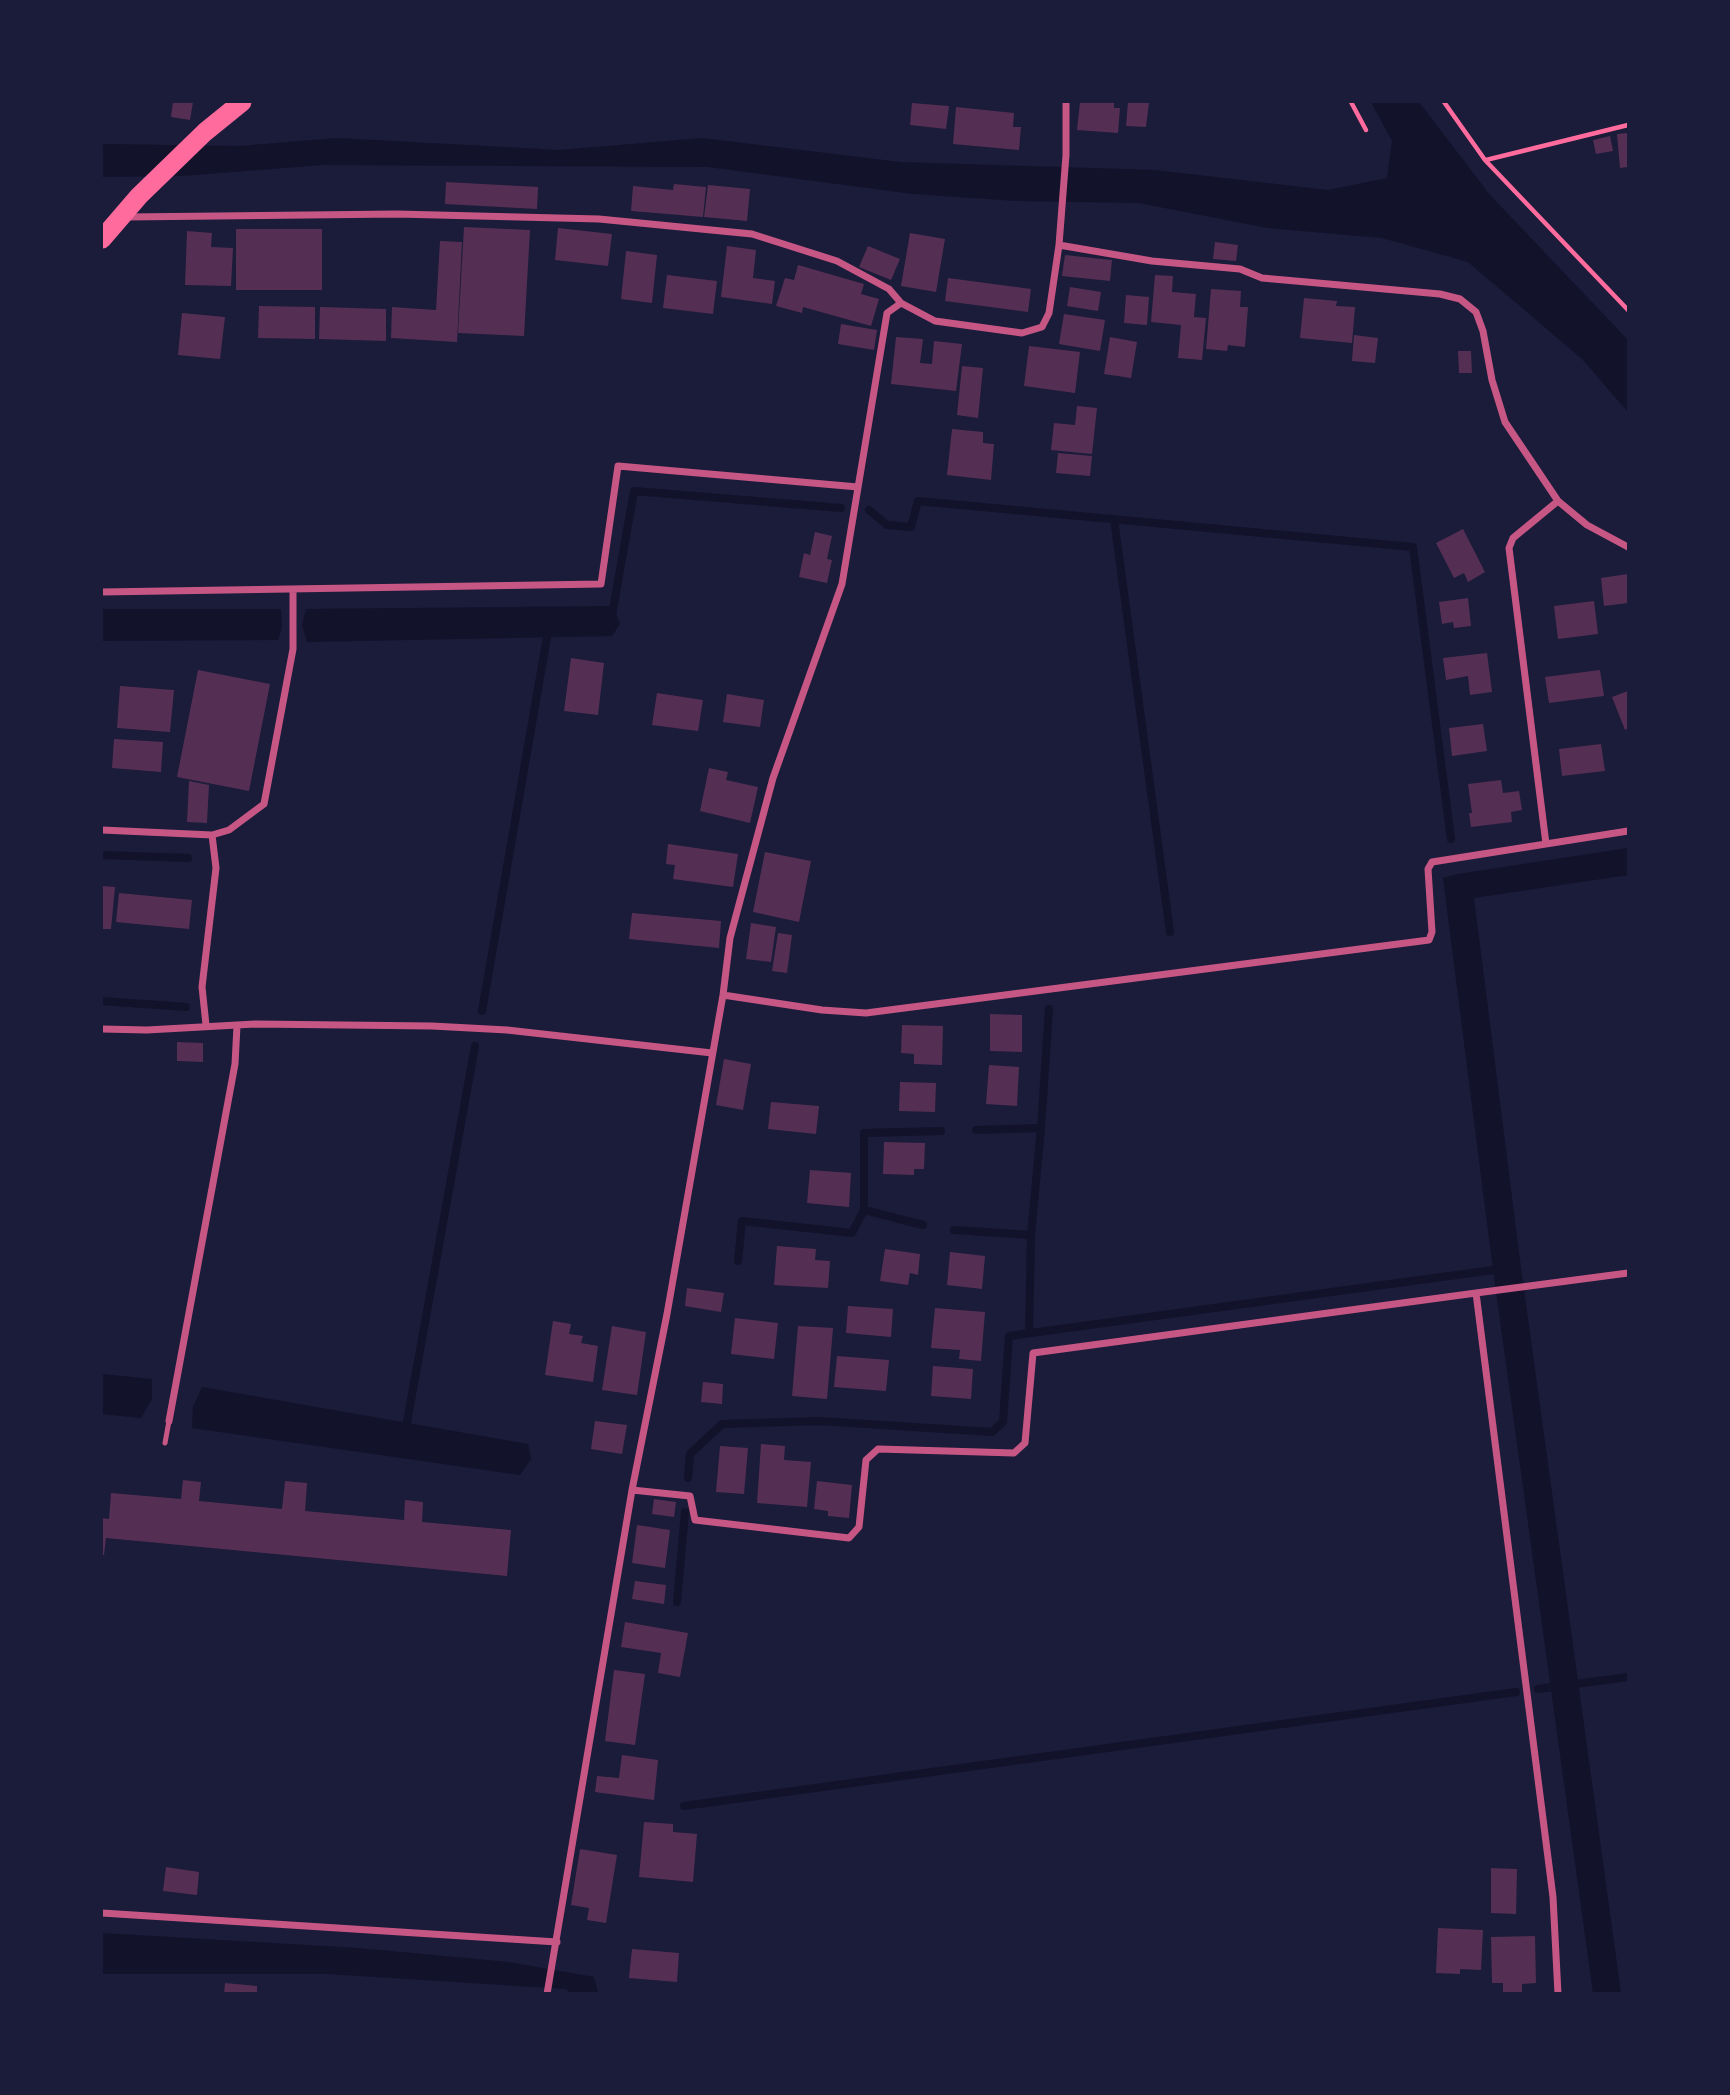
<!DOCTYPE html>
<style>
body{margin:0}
#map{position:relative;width:1730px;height:2095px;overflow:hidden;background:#1b1b3a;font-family:Figtree,sans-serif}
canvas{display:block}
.frame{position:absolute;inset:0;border:103px solid #1b1b3a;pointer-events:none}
</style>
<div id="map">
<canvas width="1730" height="2095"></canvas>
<div class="frame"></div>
</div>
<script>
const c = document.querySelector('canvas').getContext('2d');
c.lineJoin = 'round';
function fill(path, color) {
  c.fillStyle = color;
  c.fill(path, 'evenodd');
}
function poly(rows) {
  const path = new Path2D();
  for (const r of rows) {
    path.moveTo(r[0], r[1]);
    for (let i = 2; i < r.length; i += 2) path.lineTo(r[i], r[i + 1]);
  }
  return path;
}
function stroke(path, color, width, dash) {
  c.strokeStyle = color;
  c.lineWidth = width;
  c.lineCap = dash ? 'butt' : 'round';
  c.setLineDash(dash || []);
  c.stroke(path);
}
fill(poly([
 [1371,102,1419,102,1490,195,1628,340,1628,412,1582,359,1468,262,1382,238,1267,228,1139,203,1017,201,913,194,708,167,322,165,181,176,102,177,102,144,239,146,337,138,560,150,702,138,900,162,1155,170,1328,190,1387,178,1392,141],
 [613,606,620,624,612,636,307,642,302,625,306,609],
 [102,609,281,609,282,627,278,640,102,641],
 [1628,848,1628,875,1474,898,1521,1268,1621,1993,1593,1993,1493,1270,1443,878,1458,874],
 [102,1374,152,1379,152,1399,141,1418,102,1414],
 [202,1387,528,1444,531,1459,520,1475,192,1428,193,1407],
 [102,1933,358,1948,509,1962,594,1977,598,1993,571,1993,566,1989,329,1974,102,1974]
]), '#12122b');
stroke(poly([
 [869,510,887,525,911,527,918,501,1413,547,1451,839],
 [1114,519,1170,932],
 [612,615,634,491,841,508],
 [102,855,188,858],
 [102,1001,186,1007],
 [482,1011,547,637],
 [976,1130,1041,1128],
 [864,1210,923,1225],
 [954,1230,1031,1235],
 [738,1261,742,1221,852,1233,864,1210,864,1133,941,1131],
 [1029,1333,1031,1235,1041,1128,1049,1009],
 [407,1422,475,1046],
 [688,1478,690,1454,722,1424,820,1421,992,1432,1003,1422,1009,1336,1493,1270],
 [677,1602,685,1512],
 [1538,1689,1628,1677],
 [684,1806,1516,1692]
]), '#12122b', 8);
fill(poly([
 [173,102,193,102,190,120,171,117],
 [1080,102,1114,102,1114,108,1120,108,1118,133,1077,130],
 [1128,102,1149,102,1146,127,1126,126],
 [912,103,949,106,946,129,910,125],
 [956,107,1014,113,1013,127,1021,127,1019,150,953,144],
 [1628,133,1628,167,1620,168,1617,134],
 [1610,136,1613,151,1596,154,1593,140],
 [446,182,538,187,537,209,445,204],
 [674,184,706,187,703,217,631,211,633,186,673,190],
 [708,185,750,189,747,221,704,217],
 [464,227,530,230,524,336,458,333],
 [558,228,612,234,608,266,555,260],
 [236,229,322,229,322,290,236,290],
 [187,231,212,233,211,247,233,248,231,286,185,285],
 [910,233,945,239,936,292,901,286],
 [440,241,462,242,457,342,391,338,392,307,436,310],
 [1215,242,1238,245,1236,261,1213,259],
 [727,246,756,250,753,278,775,281,772,304,721,297],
 [868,246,900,259,891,280,859,267],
 [626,251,657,255,652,303,621,299],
 [1065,255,1112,260,1110,281,1062,276],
 [798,265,864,284,861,294,879,299,871,326,803,307,802,313,776,306,785,278,794,280],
 [667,275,717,281,713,314,663,308],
 [1155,275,1173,276,1172,292,1196,294,1194,317,1206,318,1202,360,1178,358,1181,325,1151,322],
 [948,278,1031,289,1028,312,945,301],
 [1070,287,1101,292,1098,311,1067,306],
 [1211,289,1241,291,1240,307,1248,307,1245,347,1228,345,1227,351,1206,349],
 [1126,295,1149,297,1147,325,1124,323],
 [1304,298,1337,301,1336,306,1355,307,1352,343,1300,338],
 [259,306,315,307,315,339,258,338],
 [320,307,386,309,386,341,319,339],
 [182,313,225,317,220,359,178,355],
 [1064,314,1105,320,1100,351,1059,344],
 [841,324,877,330,874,350,838,344],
 [1354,335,1378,338,1375,363,1352,361],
 [896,337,923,339,920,363,932,364,934,341,962,344,956,391,891,384],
 [1110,337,1137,342,1131,378,1104,374],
 [1029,346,1080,352,1075,393,1024,386],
 [1458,351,1471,351,1472,373,1459,373],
 [962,366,983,368,978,418,957,415],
 [1077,406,1097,408,1092,454,1051,450,1054,423,1075,425],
 [952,429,983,432,983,443,994,444,991,480,947,475],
 [1058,453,1092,456,1090,476,1056,473],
 [1463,529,1485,572,1468,582,1464,573,1454,578,1436,543],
 [815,532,832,536,827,559,832,560,827,583,799,577,804,553,810,555],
 [1628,574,1628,603,1604,606,1601,578],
 [1468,598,1471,626,1454,628,1453,622,1442,624,1439,602],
 [1594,601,1598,634,1558,639,1554,606],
 [1487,653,1492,692,1470,695,1468,676,1446,680,1443,658],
 [571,658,604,663,598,715,564,711],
 [198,670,270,684,249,791,177,777],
 [1600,670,1604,696,1549,703,1545,677],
 [120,686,174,690,170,732,117,728],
 [1628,691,1628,728,1625,730,1612,697],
 [657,693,703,700,698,731,652,725],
 [727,694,764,700,760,727,723,722],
 [1483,724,1487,751,1452,756,1449,728],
 [114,739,163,742,161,772,112,768],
 [1601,744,1605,771,1562,776,1559,749],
 [709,768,728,772,726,780,758,787,750,823,700,811],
 [1501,780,1503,793,1519,791,1522,810,1511,812,1512,822,1471,827,1469,813,1472,813,1468,784],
 [189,781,209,785,207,823,187,822],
 [668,844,738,854,733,887,673,879,675,865,666,864],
 [765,852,811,861,799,922,753,912],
 [102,886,115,887,111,929,102,929],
 [119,893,192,900,189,929,116,922],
 [632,913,721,921,719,948,629,939],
 [751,923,776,927,771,962,746,959],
 [778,933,792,935,787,973,772,971],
 [990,1014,1022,1015,1022,1052,990,1051],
 [902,1025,943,1026,942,1065,914,1064,914,1054,901,1053],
 [177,1042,203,1043,203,1062,177,1061],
 [724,1059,751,1064,743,1110,716,1105],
 [989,1065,1019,1067,1017,1106,986,1104],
 [900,1082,936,1083,935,1112,899,1111],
 [771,1102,819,1106,816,1134,768,1129],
 [884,1142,925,1143,924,1169,914,1169,914,1175,883,1174],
 [810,1170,851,1173,849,1207,807,1203],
 [777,1246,816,1249,815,1260,830,1261,828,1288,774,1285],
 [885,1249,920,1254,918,1275,910,1273,908,1285,880,1281],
 [950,1252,985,1256,982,1289,947,1285],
 [687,1288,724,1293,721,1312,685,1306],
 [848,1306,893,1309,891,1337,846,1333],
 [935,1308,985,1312,981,1361,959,1359,960,1350,931,1348],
 [735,1318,778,1323,774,1359,731,1354],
 [553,1321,571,1324,569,1334,583,1336,581,1343,598,1346,593,1382,545,1375],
 [612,1326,646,1332,637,1395,602,1390],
 [798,1326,833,1328,827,1399,792,1396],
 [837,1356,889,1360,886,1391,834,1387],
 [933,1366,973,1369,971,1399,931,1396],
 [703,1382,723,1384,722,1404,701,1402],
 [595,1421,627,1425,622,1454,591,1449],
 [761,1444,785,1446,784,1460,811,1462,807,1507,757,1503],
 [720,1446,748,1448,744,1494,716,1492],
 [183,1480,201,1482,199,1501,282,1509,285,1481,307,1483,305,1511,404,1520,405,1500,423,1502,422,1522,511,1530,507,1576,106,1538,104,1555,102,1555,102,1518,109,1519,111,1493,181,1499],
 [817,1481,852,1485,849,1518,828,1516,828,1511,814,1509],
 [654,1499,676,1502,674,1517,652,1514],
 [637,1525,670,1530,665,1568,632,1563],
 [635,1581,666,1585,664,1604,632,1599],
 [625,1622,688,1633,680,1677,658,1673,661,1653,621,1647],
 [614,1670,645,1674,635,1745,605,1741],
 [622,1755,658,1760,654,1800,595,1792,597,1776,619,1778],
 [644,1822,673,1824,673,1832,697,1834,693,1882,639,1877],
 [580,1849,617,1855,606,1923,587,1920,589,1908,571,1905],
 [166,1867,199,1872,197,1895,163,1891],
 [1491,1868,1517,1869,1516,1914,1491,1913],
 [1438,1928,1483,1930,1481,1970,1460,1969,1460,1974,1436,1973],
 [1535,1936,1536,1983,1522,1984,1522,1993,1503,1994,1503,1983,1492,1983,1491,1937],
 [632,1949,679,1953,677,1982,629,1978],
 [225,1983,257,1986,257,1994,224,1994]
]), '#542f53');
stroke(poly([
 [1351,102,1366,130],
 [1444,102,1485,160,1628,310],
 [1486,160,1628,125]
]), '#ff6b9d', 4.5);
stroke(poly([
 [165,1443,169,1421]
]), '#c65784', 5);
stroke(poly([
 [127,217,397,214,599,219,752,234,837,261,889,289,901,303],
 [1059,245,1152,261,1240,269,1262,278,1440,294,1460,299,1476,312,1483,331,1492,380,1505,422,1558,501,1587,525,1628,547],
 [102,592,601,584,618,466,858,487],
 [102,830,212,835,229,830,264,804,293,649,293,591],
 [1546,844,1509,548,1513,538,1558,501],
 [723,995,822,1010,866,1013,1429,940,1432,932,1428,869,1432,862,1628,831],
 [206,1025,202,987,216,868,212,835],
 [102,1029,147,1030,255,1024,432,1026,507,1030,712,1053],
 [169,1421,235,1064,237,1026],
 [632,1490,690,1496,695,1520,849,1538,859,1527,866,1460,878,1449,1014,1453,1025,1443,1033,1353,1476,1293],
 [102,1913,557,1942],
 [547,1994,632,1490,667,1314,723,995,730,938,773,778,842,584,887,313,901,303,935,321,1022,333,1042,327,1049,313,1059,245,1066,155,1066,102],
 [1558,1994,1553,1897,1476,1293,1628,1273]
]), '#c65784', 7);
stroke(poly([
 [102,239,139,196,205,132,242,102]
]), '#ff6b9d', 19);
</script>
